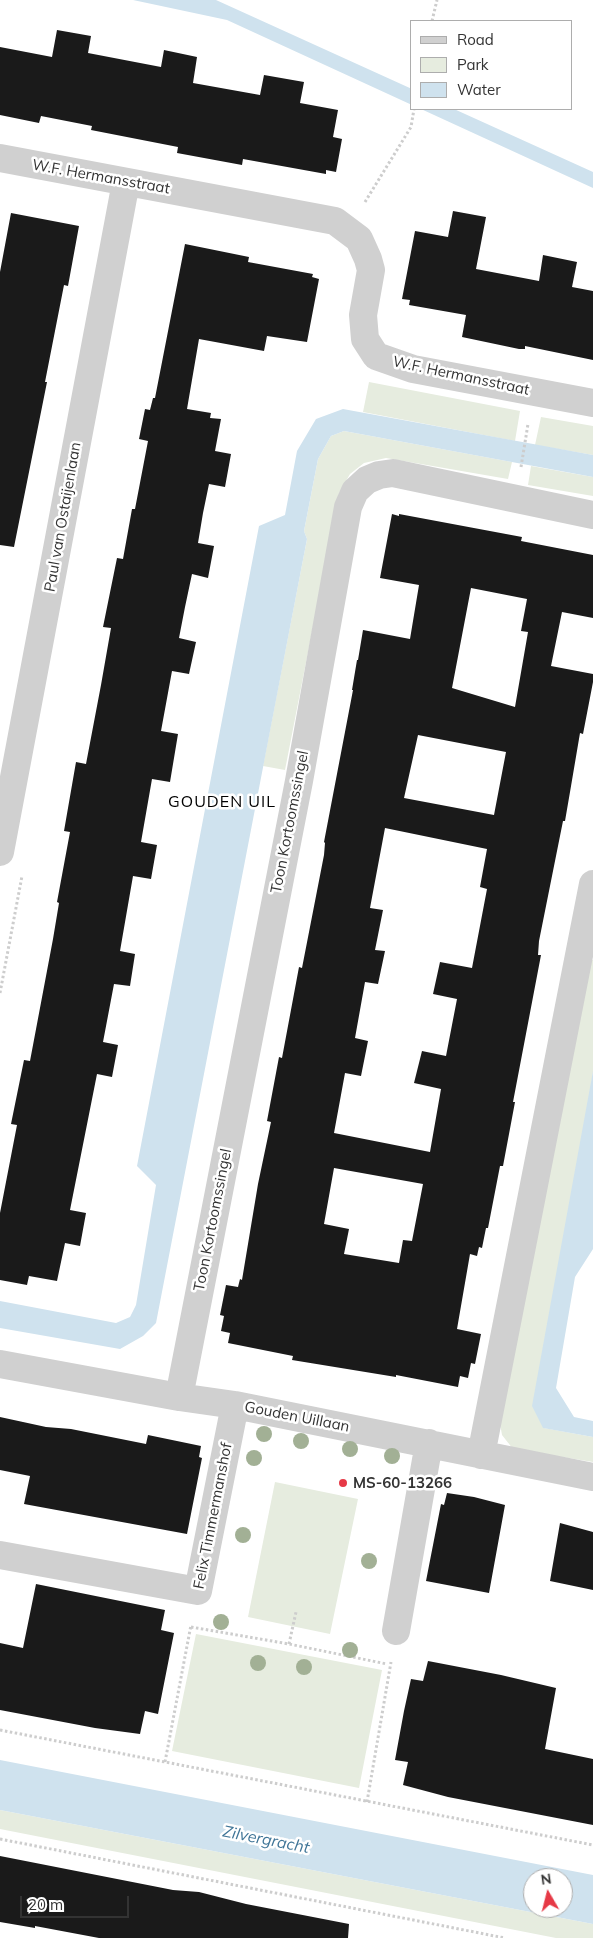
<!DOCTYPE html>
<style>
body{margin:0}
#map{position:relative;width:593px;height:1938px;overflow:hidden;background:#fff;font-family:Mulish,sans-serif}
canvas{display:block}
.legend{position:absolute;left:410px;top:20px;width:162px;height:90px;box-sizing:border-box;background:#fff;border:1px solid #adadad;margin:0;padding:6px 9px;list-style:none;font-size:15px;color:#333}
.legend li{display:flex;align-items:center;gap:10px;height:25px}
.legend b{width:25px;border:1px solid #adadad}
.north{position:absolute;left:523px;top:1868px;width:50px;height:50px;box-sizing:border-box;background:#fff;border:1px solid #adadad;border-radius:50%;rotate:352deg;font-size:14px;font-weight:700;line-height:20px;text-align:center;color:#333}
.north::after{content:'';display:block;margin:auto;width:18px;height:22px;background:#e63946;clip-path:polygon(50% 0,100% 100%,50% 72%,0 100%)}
.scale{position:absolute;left:20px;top:1896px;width:109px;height:22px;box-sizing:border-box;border:2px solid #333;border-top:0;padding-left:6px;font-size:15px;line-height:18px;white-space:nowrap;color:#333;-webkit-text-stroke:4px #fff;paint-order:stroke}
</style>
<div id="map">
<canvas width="593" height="1938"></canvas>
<ul class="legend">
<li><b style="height:6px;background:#d0d0d0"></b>Road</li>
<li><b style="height:14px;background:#e6ecdf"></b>Park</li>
<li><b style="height:14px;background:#cfe2ee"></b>Water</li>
</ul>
<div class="north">N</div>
<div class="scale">20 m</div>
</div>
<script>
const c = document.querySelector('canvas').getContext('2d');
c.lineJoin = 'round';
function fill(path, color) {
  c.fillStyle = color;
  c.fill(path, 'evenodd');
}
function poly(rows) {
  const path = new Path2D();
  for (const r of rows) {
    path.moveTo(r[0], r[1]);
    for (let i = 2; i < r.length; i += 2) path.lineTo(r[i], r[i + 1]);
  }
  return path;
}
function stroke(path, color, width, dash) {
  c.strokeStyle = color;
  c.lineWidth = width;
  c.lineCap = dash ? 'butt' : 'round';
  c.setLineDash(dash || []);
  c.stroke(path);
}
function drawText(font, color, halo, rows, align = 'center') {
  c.font = font + ' Mulish,sans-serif';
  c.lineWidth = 5;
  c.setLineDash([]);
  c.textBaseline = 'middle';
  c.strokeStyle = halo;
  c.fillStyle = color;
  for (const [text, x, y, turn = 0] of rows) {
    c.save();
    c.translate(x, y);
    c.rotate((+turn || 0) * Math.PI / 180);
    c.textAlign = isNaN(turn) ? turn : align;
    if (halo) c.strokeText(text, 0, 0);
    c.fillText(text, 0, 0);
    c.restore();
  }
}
fill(poly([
 [369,382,520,411,515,441,363,412],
 [541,417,593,426,593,455,535,445],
 [344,431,512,462,508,479,386,458,364,463,350,474,339,493,285,770,263,766,307,539,304,531,318,459,331,436],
 [531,466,593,477,593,496,528,485],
 [590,959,593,960,593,1072,544,1428,593,1437,593,1462,513,1449,502,1435,499,1418],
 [275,1482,358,1499,330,1634,248,1617],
 [196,1634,382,1670,359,1788,172,1751],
 [0,1810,593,1924,593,1938,556,1938,0,1829]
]), '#e6ecdf');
fill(poly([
 [133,0,216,0,412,89,412,105,227,20],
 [421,109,454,109,593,172,593,188],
 [343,409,593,455,593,477,344,431,331,436,318,459,304,531,307,539,156,1323,143,1336,120,1349,0,1328,0,1301,116,1323,130,1317,136,1305,156,1185,137,1166,259,526,285,515,297,451,316,419],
 [593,1071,593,1249,575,1277,556,1388,574,1417,593,1421,593,1437,543,1428,532,1406],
 [0,1760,593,1875,593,1924,0,1810],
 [533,1878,563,1878,563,1908,533,1908]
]), '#cfe2ee');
fill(poly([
 [57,30,91,36,88,53,161,67,164,50,197,57,193,83,260,95,264,75,304,82,300,103,338,110,333,137,342,139,336,172,326,170,326,174,243,159,242,165,177,153,178,147,91,130,92,126,41,116,39,123,0,115,0,47,52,57],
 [453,211,486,217,476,269,539,281,543,255,577,262,572,287,593,291,593,360,525,346,525,349,519,349,462,337,466,315,409,305,410,300,402,299,415,231,448,237],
 [11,213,79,226,68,286,64,285,45,382,47,382,14,547,0,545,0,272],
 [185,244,249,257,248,262,313,274,312,277,319,279,307,342,267,336,264,351,199,339,187,409,211,413,210,418,221,419,215,451,231,454,225,487,209,484,203,513,198,543,214,546,208,578,192,574,185,607,179,638,196,642,189,674,172,671,161,731,178,734,170,782,152,779,141,842,157,845,151,879,133,876,120,951,135,954,130,986,114,984,103,1042,118,1045,112,1077,97,1074,70,1210,86,1213,80,1246,65,1243,57,1281,29,1276,27,1285,0,1280,0,1213,17,1125,11,1124,24,1060,30,1061,53,939,59,903,57,902,70,832,64,831,76,762,86,764,101,685,111,628,103,627,117,558,123,559,132,509,135,509,148,441,139,439,145,409,150,410,153,398,155,398],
 [392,514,399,516,399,514,522,537,521,541,593,555,593,618,562,612,551,666,593,674,593,682,583,734,580,733,570,792,565,821,563,821,539,941,538,955,541,955,513,1102,515,1102,503,1166,500,1166,488,1228,486,1228,482,1248,479,1247,477,1256,470,1254,457,1329,481,1334,475,1364,471,1363,468,1378,460,1376,458,1387,396,1375,396,1377,292,1360,293,1356,228,1343,230,1333,221,1331,224,1316,220,1315,226,1285,238,1287,240,1279,242,1280,258,1184,271,1122,267,1121,279,1057,282,1058,299,967,302,968,324,855,325,843,324,842,353,690,352,690,357,660,359,660,358,660,363,630,410,639,419,585,380,578],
 [471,588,527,599,521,631,528,632,515,707,452,688],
 [418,735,506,752,494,815,404,798],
 [385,828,487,849,480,887,487,889,472,968,440,962,433,994,457,999,446,1056,422,1051,414,1083,441,1089,430,1152,334,1133,345,1073,361,1076,368,1041,355,1038,365,982,378,984,385,951,375,950,383,910,370,908],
 [334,1168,423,1184,412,1241,403,1240,399,1263,344,1254,349,1229,324,1224],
 [0,1417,46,1427,71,1429,146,1444,148,1435,201,1446,199,1457,202,1458,187,1534,24,1504,30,1476,0,1470],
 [447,1493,474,1497,505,1505,489,1593,426,1581,441,1504,444,1505],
 [560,1523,593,1532,593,1590,550,1581],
 [36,1584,165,1610,161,1630,174,1633,158,1714,145,1711,140,1734,95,1728,0,1710,0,1643,23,1648],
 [428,1661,501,1675,556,1688,545,1749,593,1759,593,1825,448,1797,403,1785,408,1762,395,1760,404,1711,411,1679,423,1681],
 [0,1856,173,1890,199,1892,246,1904,349,1924,348,1938,99,1938,35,1926,35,1928,0,1922]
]), '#1a1a1a');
stroke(poly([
 [432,21,437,0],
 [365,202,411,127,414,109],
 [521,467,528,424],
 [0,993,22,876],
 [191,1627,289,1644,387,1664],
 [289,1644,296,1612],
 [0,1730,593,1845],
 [165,1762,191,1625],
 [367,1802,391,1662],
 [0,1839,505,1938]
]), '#cdcdcd', 3, [2.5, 2.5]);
stroke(poly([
 [0,158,335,221,359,239,368,259,371,270,363,315,365,339,376,356,413,369,593,403],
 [0,852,126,182],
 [0,1364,179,1397,235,1405,593,1477],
 [179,1397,299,781,348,507,355,491,367,480,379,475,393,473,593,515],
 [481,1455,593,884],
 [0,1555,198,1591,235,1405],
 [396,1631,429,1443]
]), '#d0d0d0', 28);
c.fillStyle = '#a2b095';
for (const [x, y] of [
 [264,1434],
 [301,1441],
 [350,1449],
 [392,1456],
 [254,1458],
 [243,1535],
 [369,1561],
 [221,1622],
 [350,1650],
 [258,1663],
 [304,1667]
]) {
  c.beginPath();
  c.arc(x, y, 8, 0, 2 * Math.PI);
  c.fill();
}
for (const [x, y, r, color] of [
 [343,1483,5,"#e63946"]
]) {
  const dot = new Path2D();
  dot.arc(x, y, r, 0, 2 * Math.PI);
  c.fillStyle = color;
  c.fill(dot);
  stroke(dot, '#fff', 2);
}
drawText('15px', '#333', '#fff', [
 ["W.F. Hermansstraat",101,177,10],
 ["W.F. Hermansstraat",461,376,12],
 ["Paul van Ostaijenlaan",63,517,-80],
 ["Toon Kortoomssingel",290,822,-79],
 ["Toon Kortoomssingel",213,1220,-79],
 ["Gouden Uillaan",297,1417,11],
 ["Felix Timmermanshof",213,1516,-79]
]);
drawText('bold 15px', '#333', '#fff', [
 ["MS-60-13266",353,1483]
], 'left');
c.letterSpacing = '1px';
drawText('16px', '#000', '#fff', [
 ["GOUDEN UIL",222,802]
]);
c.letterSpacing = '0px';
drawText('italic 16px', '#3f7597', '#fff', [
 ["Zilvergracht",266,1840,11]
]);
</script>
